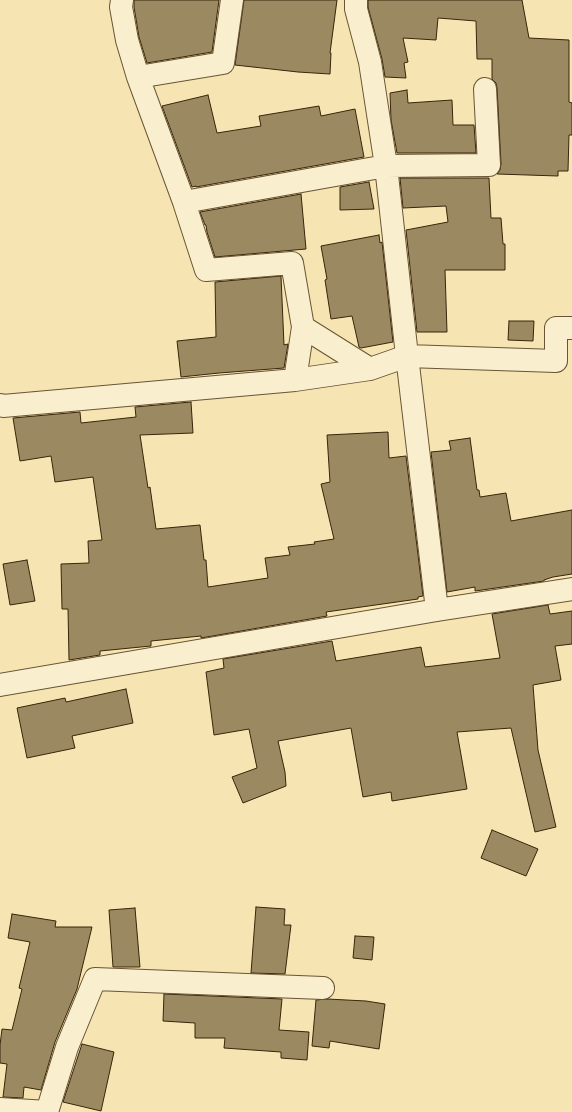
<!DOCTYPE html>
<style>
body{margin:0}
canvas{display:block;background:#f6e5b3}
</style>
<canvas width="572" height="1112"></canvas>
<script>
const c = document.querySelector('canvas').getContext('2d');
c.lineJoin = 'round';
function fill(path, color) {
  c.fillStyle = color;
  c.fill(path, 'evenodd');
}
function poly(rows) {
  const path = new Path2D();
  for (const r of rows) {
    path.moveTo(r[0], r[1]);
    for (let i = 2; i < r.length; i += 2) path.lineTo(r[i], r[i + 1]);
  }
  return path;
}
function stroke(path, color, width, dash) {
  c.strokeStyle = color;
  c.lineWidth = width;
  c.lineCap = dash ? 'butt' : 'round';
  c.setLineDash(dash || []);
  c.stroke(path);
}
const building = poly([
 [134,0,219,0,212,52,147,63,139,37,134,7,134,0],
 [244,0,337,0,330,53,331,53,330,74,298,72,235,65,244,0],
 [368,0,522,0,529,38,569,40,569,102,572,103,572,135,569,135,568,171,558,171,558,176,497,174,500,170,501,164,497,88,496,83,492,79,492,59,477,59,476,21,438,18,436,40,403,38,408,62,404,63,406,78,385,77,382,59,368,7,368,0],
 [407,90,408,103,452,100,453,125,474,125,476,153,397,153,391,120,390,93,407,90],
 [208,95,217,133,261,126,259,116,319,106,321,116,355,109,364,157,196,187,196,186,192,187,162,106,208,95],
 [400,178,489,178,491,218,501,218,503,244,505,244,505,270,445,270,447,332,417,332,406,230,448,222,446,206,403,208,400,178],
 [369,182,374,209,340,210,340,187,369,182],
 [301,194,306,249,215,257,207,232,206,225,205,225,200,212,301,194],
 [379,235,380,243,382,242,393,342,361,348,359,347,352,316,331,319,325,280,327,279,321,246,379,235],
 [281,276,284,345,288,344,284,368,219,373,181,377,177,341,216,337,215,282,281,276],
 [509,321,534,321,533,341,508,340,509,321],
 [191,402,193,433,140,435,148,488,150,487,156,529,200,525,204,560,206,560,208,587,268,578,265,558,290,555,288,547,315,544,314,542,334,539,321,484,330,482,327,435,388,432,389,458,406,456,423,596,418,597,418,599,326,612,327,616,201,638,201,636,151,641,151,646,100,651,100,655,69,660,68,609,62,609,61,564,89,563,88,541,102,540,93,477,55,482,51,456,20,461,13,418,80,412,81,423,136,417,135,407,191,402],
 [470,438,477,490,479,490,480,497,506,493,511,521,572,510,572,574,553,577,544,580,544,581,475,591,475,587,447,592,431,452,451,450,449,441,470,438],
 [27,560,35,601,10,605,3,564,27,560],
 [548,605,550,614,572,611,572,644,555,646,561,680,533,685,538,750,556,827,535,832,511,728,457,732,467,789,392,801,391,792,363,797,351,728,278,741,285,772,286,786,243,803,232,777,257,768,249,729,214,735,206,672,224,668,223,659,332,641,336,661,421,647,425,667,500,658,492,614,548,605],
 [126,689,133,723,72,736,75,748,27,758,17,708,65,698,66,702,126,689],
 [492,830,538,849,526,876,481,858,492,830],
 [256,907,285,909,284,925,291,925,285,974,251,973,256,907],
 [135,908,140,967,113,967,109,910,135,908],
 [12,914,56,921,55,927,92,927,77,989,55,1042,41,1090,24,1087,23,1098,3,1097,7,1064,0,1063,0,1045,2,1029,12,1030,22,989,19,988,30,942,8,938,12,914],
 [355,936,374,937,372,960,353,958,355,936],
 [164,994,282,999,279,1030,309,1032,307,1060,281,1058,281,1052,224,1048,225,1038,195,1038,195,1023,163,1021,164,994],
 [327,999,366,1001,385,1004,379,1049,330,1041,329,1048,312,1046,316,1000,327,999],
 [82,1044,114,1052,101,1111,63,1102,82,1044]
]);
fill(building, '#9b8961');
stroke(building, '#392509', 1);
const minor = poly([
 [122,0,121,7,127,40,138,77,184,202,206,270,292,263,303,327,295,380],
 [356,0,356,9,370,62,386,166,407,356,437,610],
 [138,77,223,63,232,0],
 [184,202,386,166,489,165,485,89],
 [303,327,370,369],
 [0,405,3,406,295,380,370,369,407,356,556,361,556,328,572,328],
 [0,685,437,610,572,589],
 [0,1109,47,1112],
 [47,1112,67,1047,95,979,323,988]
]);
stroke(minor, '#685534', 24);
stroke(minor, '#f9eece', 22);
</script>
